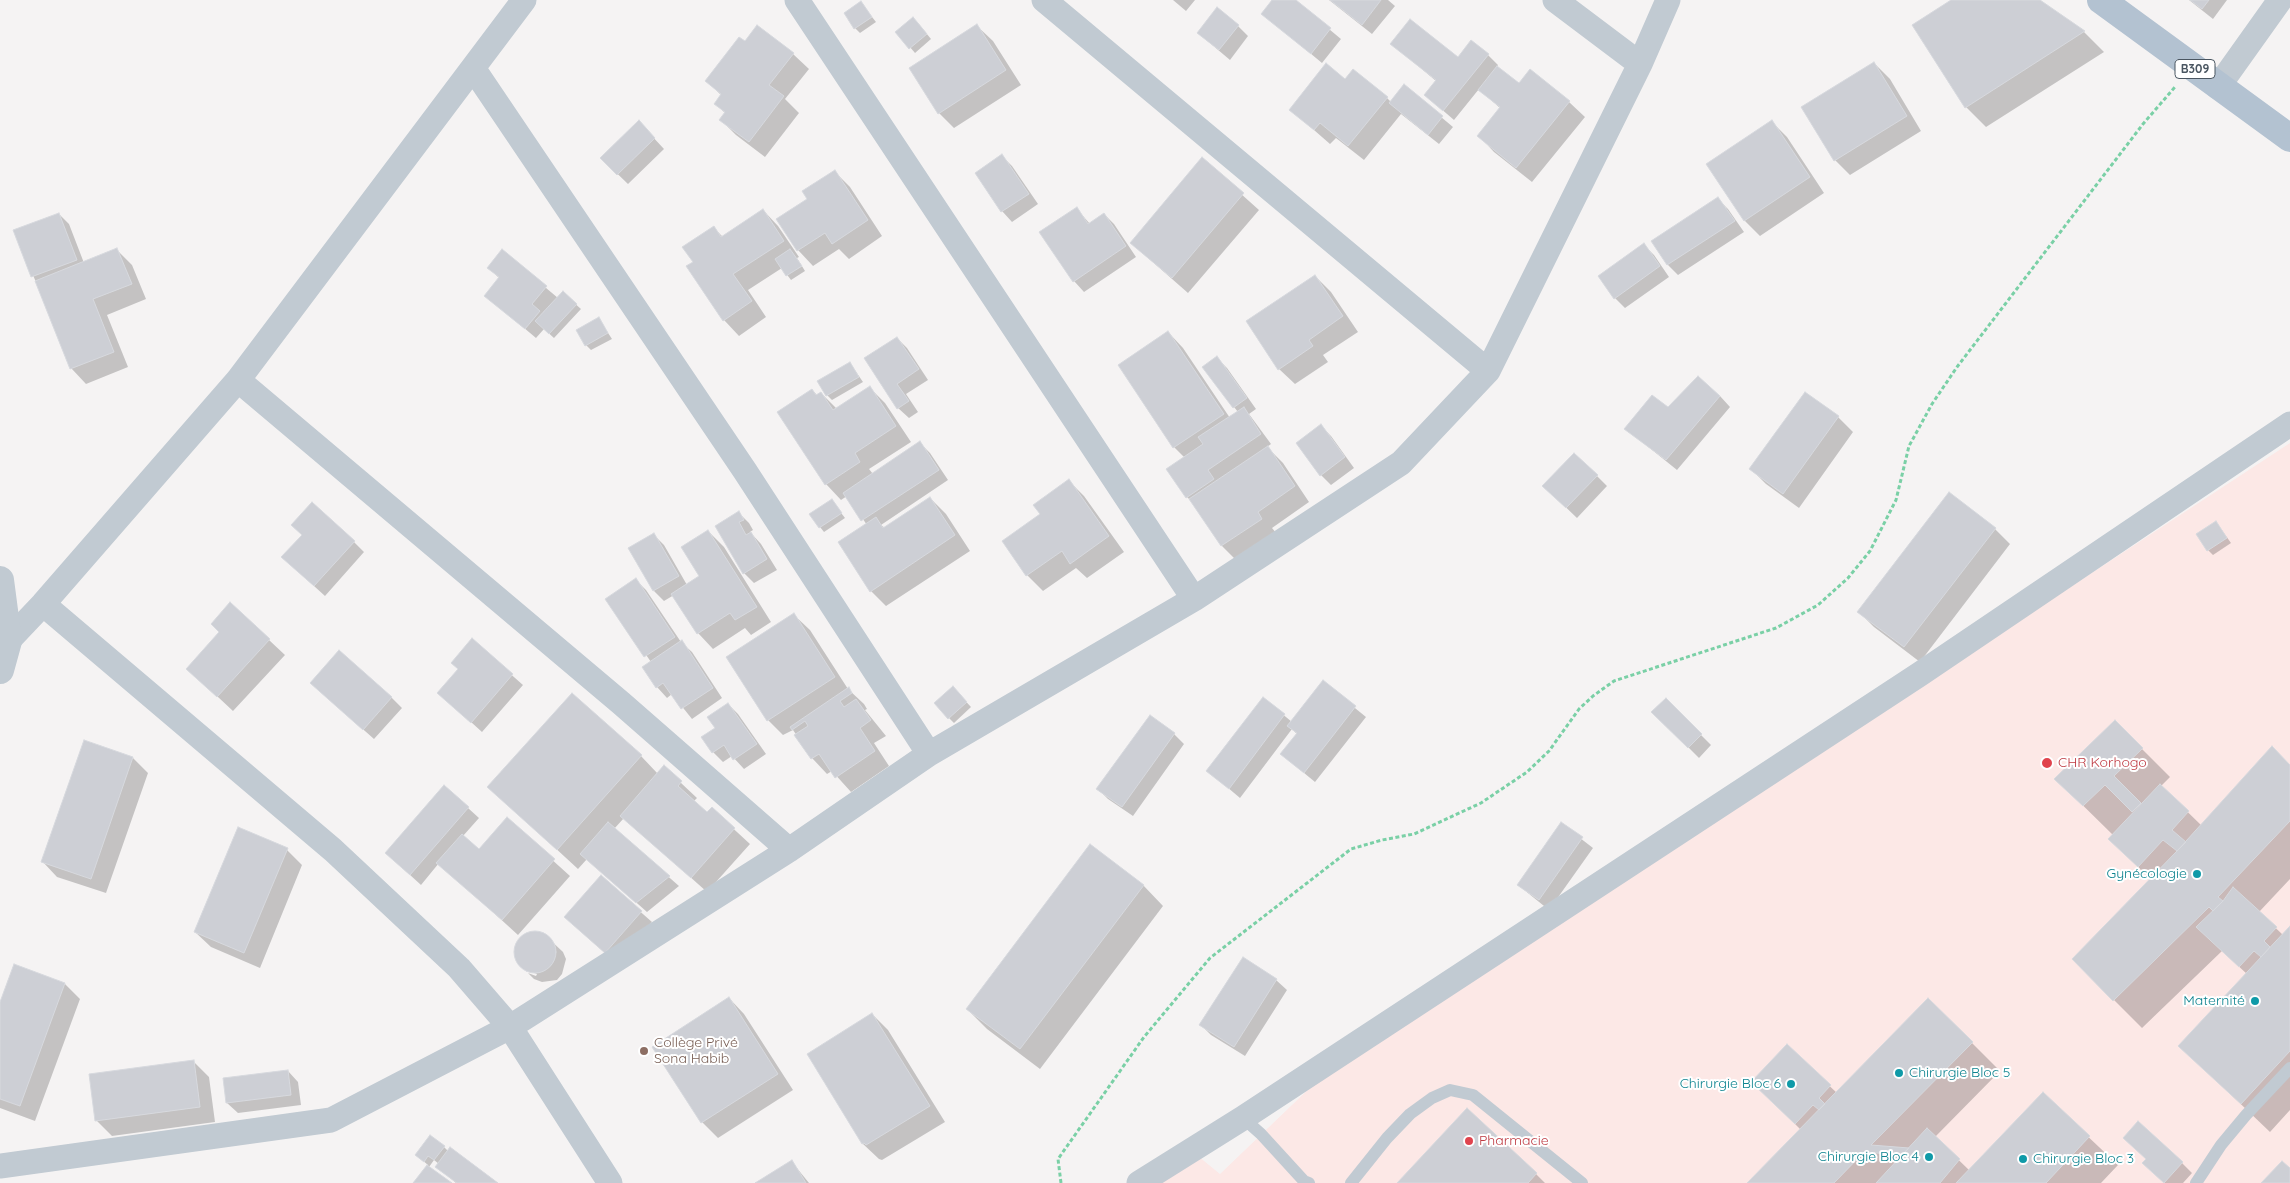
<!DOCTYPE html>
<meta charset="utf-8">
<style>
body{margin:0}
canvas{display:block;background:#f5f3f3}
</style>
<canvas width="2290" height="1183"></canvas>
<script>
const c = document.querySelector('canvas').getContext('2d');
c.lineJoin = 'round';
function fill(path, color) {
  c.fillStyle = color;
  c.fill(path, 'evenodd');
}
function poly(rows) {
  const path = new Path2D();
  for (const r of rows) {
    if (r.length === 3) {
      path.moveTo(r[0] + r[2], r[1]);
      path.arc(r[0], r[1], r[2], 0, 2 * Math.PI);
      continue;
    }
    path.moveTo(r[0], r[1]);
    for (let i = 2; i < r.length; i += 2) path.lineTo(r[i], r[i + 1]);
  }
  return path;
}
function stroke(path, color, width, dash) {
  c.strokeStyle = color;
  c.lineWidth = width;
  c.lineCap = dash ? 'butt' : 'round';
  c.setLineDash(dash || []);
  c.stroke(path);
}
function drawText(font, color, halo, rows, align = 'center') {
  c.font = font + ' Quicksand,sans-serif';
  c.lineWidth = 4;
  c.setLineDash([]);
  c.textBaseline = 'middle';
  c.strokeStyle = halo;
  c.fillStyle = color;
  for (const [text, x, y, turn = 0] of rows) {
    c.save();
    c.translate(x, y);
    c.rotate((+turn || 0) * Math.PI / 180);
    c.textAlign = isNaN(turn) ? turn : align;
    if (halo) c.strokeText(text, 0, 0);
    c.fillText(text, 0, 0);
    c.restore();
  }
}
fill(poly([
 [2290,443,2290,1183,1158,1183,1198,1156,1220,1174,1316,1082]
]), '#fce8e6');
fill(poly([
 [1173,0,1195,0,1186,11],
 [1273,0,1294,0,1341,39,1322,63,1263,14],
 [1329,0,1388,0,1395,6,1372,34],
 [1953,0,2038,0,2084,32,2104,52,1986,127,1966,107],
 [2189,0,2227,0,2213,19],
 [861,3,876,22,860,33,855,28],
 [918,23,931,39,915,53,897,32],
 [977,26,993,41,1021,85,954,128,939,113],
 [1238,26,1248,36,1230,60,1198,33],
 [745,43,793,54,809,69,785,99,799,113,765,157,736,135,721,120,726,114,716,104,722,96,707,81],
 [1392,44,1458,59,1488,55,1498,65,1497,67,1519,85,1569,102,1585,117,1532,182,1494,152,1479,136,1501,109,1479,89,1454,120,1425,95,1436,81],
 [1874,63,1890,79,1921,131,1850,175,1835,160],
 [1346,80,1387,98,1391,102,1404,86,1453,127,1439,144,1401,114,1364,160,1336,138,1330,144,1291,110],
 [639,122,664,149,628,184,601,158],
 [1772,122,1787,137,1824,193,1760,236,1745,221,1708,165],
 [1002,156,1012,166,1038,204,1012,222,1002,211,976,174],
 [1202,159,1259,210,1188,293,1131,243],
 [834,171,850,187,882,236,849,259,839,249,813,266,798,250],
 [1718,199,1728,209,1744,232,1678,275,1668,265,1653,242],
 [1076,208,1090,224,1104,214,1114,224,1136,257,1084,292,1074,281],
 [763,210,778,226,799,257,797,258,805,271,791,280,782,268,748,290,766,317,739,336,724,320,695,262,714,228,723,237],
 [59,214,69,224,84,263,117,250,132,265,146,299,107,315,128,367,86,384,71,368,15,231],
 [1644,245,1654,255,1669,277,1625,308,1615,298],
 [502,251,558,298,563,293,581,309,554,338,544,329,536,338,486,296,499,278,489,268],
 [1315,276,1331,292,1358,332,1323,355,1328,362,1295,384,1279,369],
 [599,319,612,339,591,350,586,345],
 [1168,332,1183,348,1230,418,1238,412,1234,407,1217,358,1227,368,1256,409,1249,414,1271,444,1267,447,1283,463,1309,502,1272,528,1277,534,1237,561,1222,546,1195,505,1187,497,1185,458,1174,447],
 [897,338,907,348,928,380,906,394,918,412,909,418,898,408,866,359],
 [850,363,863,382,832,400,827,395],
 [870,388,885,403,911,442,869,469,873,474,920,443,930,453,948,480,881,525,885,528,930,498,946,514,970,551,886,606,871,591,867,525,847,496,841,500,826,484,779,412,812,390,818,396,821,393,837,409],
 [1720,396,1730,407,1677,470,1626,429,1668,409],
 [1838,417,1853,432,1799,508,1766,484,1751,469],
 [1321,426,1331,436,1354,468,1331,485,1321,475],
 [1597,476,1607,486,1577,518,1554,496],
 [1069,481,1084,496,1124,552,1087,578,1076,568,1043,591,1027,575,1003,541,1042,515],
 [832,501,845,518,824,532,820,527],
 [739,513,749,523,753,530,750,532,761,544,777,570,754,583,744,573,716,526],
 [2216,522,2231,543,2213,555,2208,550],
 [1995,529,2010,544,1920,662,1874,627,1859,612],
 [708,531,724,547,771,622,751,635,745,628,713,649,698,633,674,595,664,601,654,591,630,549,654,535,664,545,687,585,701,576],
 [354,542,364,552,325,596,293,567],
 [636,580,646,590,681,642,692,652,722,698,692,719,672,694,667,698,657,687,651,662,607,599],
 [794,615,810,630,848,689,864,704,867,709,865,710,886,736,874,743,889,766,851,792,832,771,827,774,812,758,793,730,783,735,768,720],
 [269,640,285,655,233,711,204,684],
 [472,640,523,685,482,732,439,693,459,669],
 [1323,682,1366,717,1315,782,1281,754,1297,734,1292,729,1240,798,1208,771,1263,698,1292,722],
 [322,693,391,697,402,708,374,739],
 [958,693,971,707,954,723,949,718],
 [1666,700,1711,745,1699,758,1653,712],
 [728,704,738,714,766,754,744,769,732,756,723,762,713,752,717,728],
 [2115,722,2170,777,2161,786,2202,826,2290,765,2290,879,2259,912,2283,935,2290,928,2290,1110,2270,1132,2180,1046,2247,974,2222,951,2142,1028,2114,1000,2151,880,2110,839,2113,835,2056,779],
 [1174,734,1184,744,1133,816,1108,799,1098,789],
 [641,756,658,774,664,767,697,798,693,802,707,814,712,809,750,844,707,892,624,818,614,829,679,886,647,912,587,859,578,869,489,787],
 [133,758,148,773,106,893,57,877,42,861],
 [468,808,479,818,463,836,479,851,507,819,570,876,518,935,439,863,421,885,386,853],
 [1562,824,1593,848,1549,910,1518,885],
 [287,850,302,865,260,968,211,947,195,932],
 [601,877,652,922,616,963,576,927],
 [1143,885,1163,906,1040,1069,987,1029,967,1009],
 [532,932,539,932,546,936,563,952,566,959,562,974,557,980,542,982,534,979,528,973,536,976,537,974,527,970,527,972,515,955,519,940],
 [15,965,65,984,80,999,35,1121,0,1108,0,1005],
 [1276,980,1287,990,1245,1056,1211,1035,1201,1025],
 [729,998,744,1014,793,1090,718,1138,702,1122,654,1047],
 [872,1014,888,1030,945,1122,882,1160,879,1159,863,1144,808,1054],
 [1972,1043,2000,1071,1935,1137,1970,1171,2043,1094,2118,1165,2101,1183,1749,1183,1801,1130,1781,1110,1787,1046,1837,1093],
 [194,1062,209,1077,215,1122,112,1136,96,1120],
 [288,1071,298,1082,301,1105,238,1113,227,1103],
 [444,1147,448,1151,496,1183,456,1183,437,1167,439,1164,434,1160,429,1167,450,1183,415,1183,428,1165,416,1155],
 [2147,1159,2182,1163,2192,1173,2183,1183,2165,1183,2154,1173],
 [792,1162,809,1183,757,1183],
 [1536,1174,1545,1183,1399,1183]
]), '#0003');
const building = poly([
 [1272,0,1296,0,1331,28,1311,54,1261,14,1272,0],
 [1330,0,1381,0,1362,25,1330,0],
 [1951,0,2040,0,2085,31,1965,108,1912,25,1951,0],
 [2190,0,2209,0,2202,9,2190,0],
 [861,1,872,17,854,29,844,13,861,1],
 [1217,7,1239,25,1219,50,1197,33,1217,7],
 [913,17,927,34,909,49,895,32,913,17],
 [1410,19,1458,57,1471,40,1489,54,1443,111,1424,95,1436,80,1390,44,1410,19],
 [977,24,1006,70,938,114,909,68,977,24],
 [757,25,794,53,769,85,784,96,749,142,719,120,725,112,714,104,721,94,705,81,739,37,745,41,757,25],
 [1874,62,1907,116,1834,161,1801,107,1874,62],
 [1326,63,1345,79,1353,69,1388,97,1348,146,1320,123,1314,130,1289,110,1326,63],
 [1497,66,1519,83,1530,69,1570,101,1516,168,1477,136,1500,107,1478,90,1497,66],
 [1404,84,1443,116,1428,135,1389,103,1404,84],
 [639,120,655,138,617,175,600,158,639,120],
 [1772,120,1810,177,1744,221,1706,164,1772,120],
 [1002,154,1029,194,1001,212,975,173,1002,154],
 [1202,157,1244,193,1172,278,1130,243,1202,157],
 [835,170,868,220,832,244,825,233,797,251,776,219,807,199,802,191,835,170],
 [1718,197,1735,221,1667,265,1651,241,1718,197],
 [1077,207,1088,224,1104,213,1126,246,1073,282,1039,232,1077,207],
 [763,209,784,241,733,274,752,301,723,321,686,266,693,262,682,247,714,226,721,237,763,209],
 [59,213,77,260,31,277,13,230,59,213],
 [1644,243,1660,266,1614,299,1598,276,1644,243],
 [117,248,132,284,93,299,114,352,70,369,35,281,117,248],
 [502,249,547,286,532,304,540,311,525,329,484,296,499,277,487,268,502,249],
 [790,249,802,266,786,276,775,259,790,249],
 [1315,275,1343,316,1309,340,1313,346,1278,370,1246,321,1315,275],
 [563,291,577,304,549,334,535,321,563,291],
 [599,317,608,333,585,346,576,330,599,317],
 [1168,331,1224,414,1173,448,1118,365,1168,331],
 [897,337,919,369,897,384,909,401,897,409,864,358,897,337],
 [1217,356,1247,398,1233,408,1202,367,1217,356],
 [850,362,859,377,826,396,817,381,850,362],
 [1698,376,1720,396,1666,460,1624,429,1652,395,1668,407,1698,376],
 [870,386,896,426,855,453,860,462,825,485,777,412,812,389,816,395,821,392,833,410,870,386],
 [1805,392,1839,416,1783,494,1749,469,1805,392],
 [1244,407,1261,434,1208,470,1214,479,1186,498,1166,469,1203,444,1198,437,1244,407],
 [1321,424,1345,457,1320,476,1296,443,1321,424],
 [920,441,939,470,861,521,843,493,920,441],
 [1268,446,1295,486,1258,512,1262,519,1221,546,1189,499,1268,446],
 [1574,453,1598,475,1566,508,1542,486,1574,453],
 [1069,479,1109,536,1070,564,1062,551,1026,576,1002,541,1040,514,1033,505,1069,479],
 [1949,492,1996,528,1904,647,1857,612,1949,492],
 [930,497,955,535,870,592,838,542,876,517,883,528,930,497],
 [832,499,842,513,819,528,809,514,832,499],
 [312,502,355,541,314,586,281,557,302,535,291,525,312,502],
 [739,511,744,520,739,522,746,535,751,532,767,559,743,574,715,526,739,511],
 [2216,521,2227,538,2207,551,2196,534,2216,521],
 [708,530,757,607,735,620,730,613,697,634,671,594,699,576,681,547,708,530],
 [654,533,679,576,653,591,628,548,654,533],
 [636,578,675,637,644,657,605,599,636,578],
 [230,602,270,639,217,697,186,669,219,632,211,624,230,602],
 [794,613,835,677,767,721,726,657,794,613],
 [472,638,513,674,471,723,437,693,458,669,451,663,472,638],
 [682,640,713,688,681,709,663,683,656,688,642,667,682,640],
 [339,650,392,697,363,730,310,683,339,650],
 [1323,680,1356,706,1304,773,1280,754,1297,733,1287,726,1323,680],
 [953,686,967,702,948,719,934,703,953,686],
 [849,687,852,693,840,701,844,707,856,699,871,720,860,728,875,751,835,778,819,754,811,759,794,735,808,726,805,721,792,730,790,727,849,687],
 [572,693,642,755,557,850,487,787,572,693],
 [1263,697,1285,714,1229,789,1206,771,1263,697],
 [1666,698,1702,734,1688,748,1651,712,1666,698],
 [728,703,757,744,733,760,724,745,712,753,701,737,715,728,707,717,728,703],
 [1150,715,1175,733,1122,807,1096,789,1150,715],
 [2115,720,2143,748,2114,776,2141,803,2132,812,2105,785,2083,806,2054,779,2115,720],
 [84,740,133,757,91,879,41,862,84,740],
 [2272,746,2290,765,2290,821,2218,897,2223,901,2213,911,2209,907,2113,1001,2072,959,2177,851,2272,746],
 [664,765,682,781,678,786,707,812,712,807,735,828,691,878,620,816,664,765],
 [2160,784,2189,811,2172,830,2186,842,2177,851,2163,840,2138,867,2108,839,2160,784],
 [444,785,469,807,410,875,385,853,444,785],
 [507,817,555,859,502,920,436,863,462,834,479,849,507,817],
 [608,822,670,876,636,903,580,854,608,822],
 [1561,822,1583,837,1539,900,1517,885,1561,822],
 [238,827,288,848,244,953,194,932,238,827],
 [1090,844,1144,885,1020,1049,966,1009,1090,844],
 [601,875,642,911,605,953,564,917,601,875],
 [2233,887,2277,927,2264,941,2270,947,2261,957,2254,951,2239,967,2196,927,2223,901,2233,887],
 [2290,926,2290,1051,2241,1104,2178,1046,2290,926],
 [535,952,21],
 [1243,957,1277,979,1234,1047,1199,1025,1243,957],
 [14,964,65,983,20,1106,0,1099,0,1002,14,964],
 [729,997,778,1074,701,1123,652,1047,729,997],
 [1928,998,1973,1042,1871,1145,1909,1148,1902,1155,1864,1152,1834,1183,1747,1183,1928,998],
 [872,1013,930,1106,866,1145,864,1143,862,1144,807,1054,872,1013],
 [1787,1044,1831,1085,1819,1098,1825,1104,1819,1110,1813,1105,1795,1124,1751,1082,1787,1044],
 [194,1060,200,1107,95,1121,89,1074,194,1060],
 [288,1070,291,1095,226,1103,223,1078,288,1070],
 [2043,1092,2090,1136,2046,1183,1956,1183,2043,1092],
 [1467,1108,1537,1173,1528,1183,1397,1183,1467,1108],
 [2138,1121,2183,1162,2164,1183,2142,1163,2146,1159,2123,1138,2138,1121],
 [1927,1128,1960,1159,1940,1183,1876,1183,1927,1128],
 [430,1135,445,1146,434,1160,428,1156,424,1162,415,1155,430,1135],
 [450,1147,498,1183,457,1183,435,1167,450,1147],
 [792,1160,806,1183,755,1183,792,1160],
 [2282,1161,2290,1168,2290,1183,2261,1183,2282,1161],
 [427,1165,452,1183,413,1183,427,1165]
]);
fill(building, '#cdcfd5');
stroke(building, '#d7d9de', 1);
stroke(poly([
 [1061,1183,1058,1159,1144,1037,1210,958,1351,849,1382,840,1414,834,1481,803,1527,772,1549,751,1579,709,1593,696,1614,681,1776,628,1818,605,1848,578,1870,551,1896,500,1909,446,1932,404,1957,367,2143,124,2175,87]
]), '#7ad0a6', 3, [4, 2.5]);
stroke(poly([
 [1243,1118,1261,1134,1304,1181,1309,1183],
 [1351,1183,1387,1138,1410,1114,1432,1098,1450,1090,1473,1095,1582,1183],
 [2196,1183,2221,1145,2246,1115,2290,1068]
]), '#c1cad2', 12);
stroke(poly([
 [797,0,1194,599],
 [1044,0,1488,371],
 [1555,0,1640,64],
 [473,68,745,471,929,754],
 [2218,87,2280,0],
 [238,380,621,703,789,850],
 [43,604,333,850,459,968,510,1027,610,1183],
 [8,641,43,604,238,380,524,0],
 [0,1166,331,1120,510,1027,789,850,929,754,1194,599,1401,463,1488,371,1640,64,1668,0],
 [1139,1183,1243,1118,1920,674,2290,424]
]), '#c1cad2', 25);
stroke(poly([
 [0,580,8,641,0,670]
]), '#c1cad2', 28);
stroke(poly([
 [2101,0,2290,138]
]), '#b3c2d1', 28);
for (const [x, y, r, color] of [
 [2047,763,6,"#e0444e"],
 [2197,874,5,"#0f9aa8"],
 [2255,1001,5,"#0f9aa8"],
 [644,1051,5,"#8d6e63"],
 [1899,1073,5,"#0f9aa8"],
 [1791,1084,5,"#0f9aa8"],
 [1469,1141,5,"#e0444e"],
 [1929,1157,5,"#0f9aa8"],
 [2023,1159,5,"#0f9aa8"]
]) {
  const dot = new Path2D();
  dot.arc(x, y, r, 0, 2 * Math.PI);
  c.fillStyle = color;
  c.fill(dot);
  stroke(dot, '#fff', 2);
}
for (const [x, y, w] of [
 [2195,69,40]
]) {
  const box = new Path2D();
  box.roundRect(x - w / 2, y - 9.5, w, 19, 4);
  c.fillStyle = '#fff';
  c.fill(box);
  stroke(box, '#4a5661', 1);
}
drawText('bold 12px', '#4a5661', null, [
 ["B309",2195,69]
]);
drawText('14px', '#be3a42', '#fff', [
 ["CHR Korhogo",2058,763],
 ["Pharmacie",1479,1141]
], 'left');
drawText('14px', '#0d838f', '#fff', [
 ["Gynécologie",2187,874],
 ["Maternité",2245,1001],
 ["Chirurgie Bloc 5",1909,1073,"left"],
 ["Chirurgie Bloc 6",1781,1084],
 ["Chirurgie Bloc 4",1919,1157],
 ["Chirurgie Bloc 3",2033,1159,"left"]
], 'right');
drawText('14px', '#785e54', '#fff', [
 ["Collège Privé",654,1043],
 ["Sona Habib",654,1059]
], 'left');
</script>
